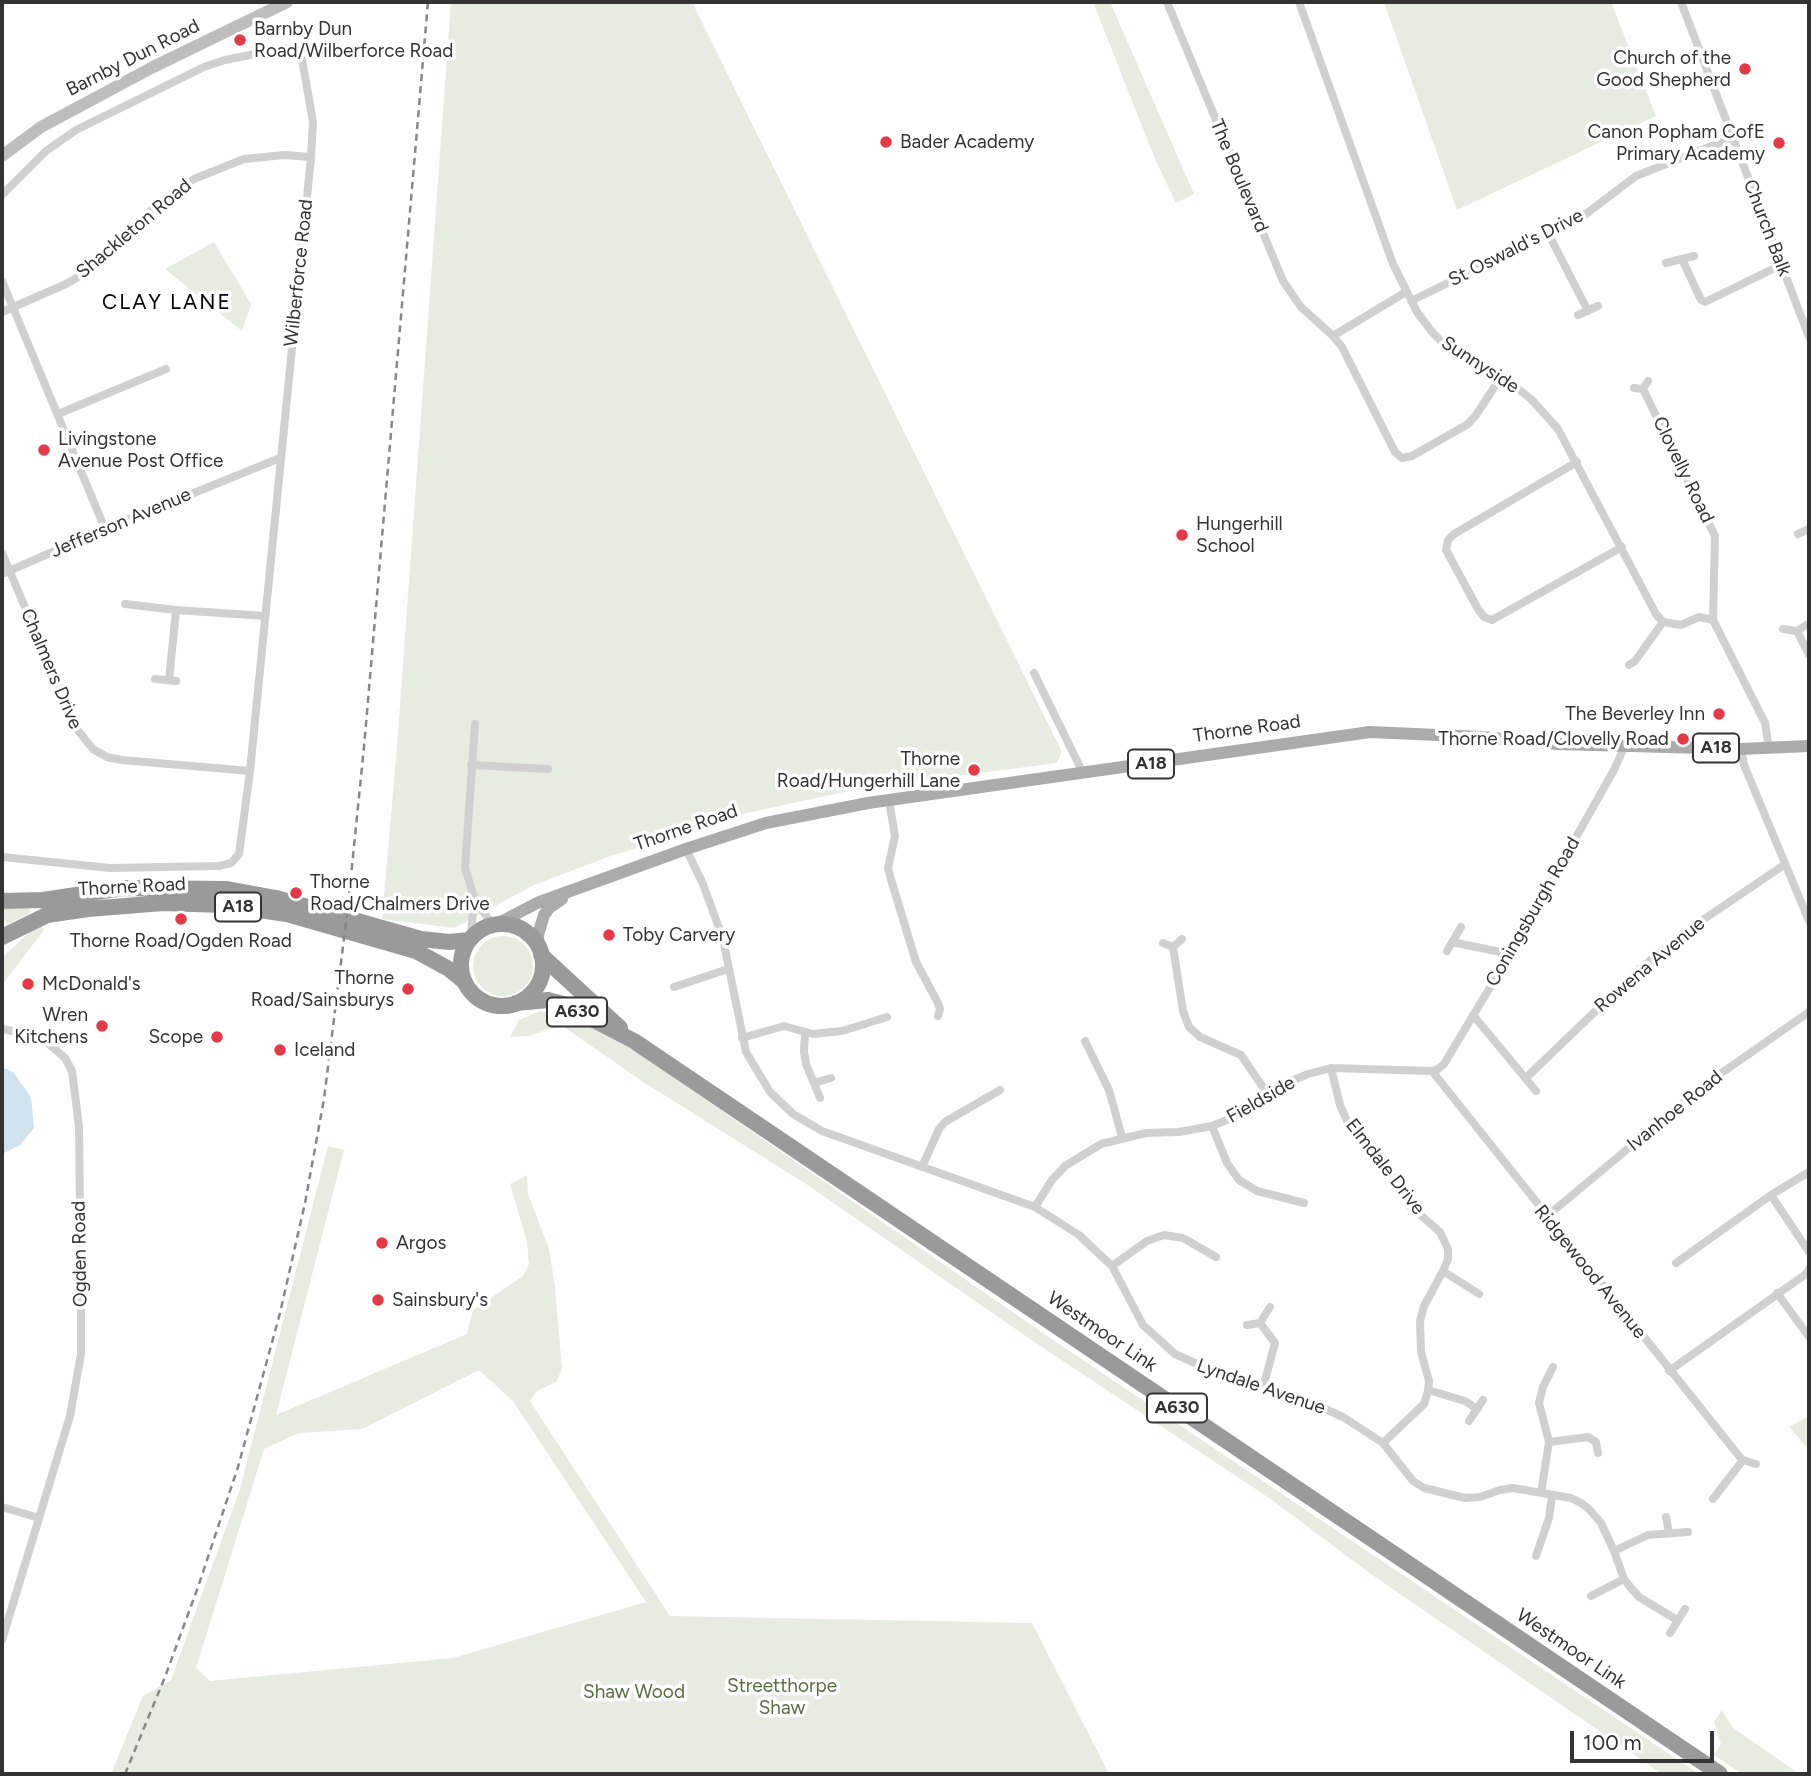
<!DOCTYPE html>
<style>
body{margin:0}
#map{position:relative;width:1811px;height:1776px;overflow:hidden;background:#fff;font-family:Figtree,sans-serif}
canvas{display:block}
.frame{position:absolute;inset:0;border:4px solid #333;pointer-events:none}
.scale{position:absolute;left:1570px;top:1731px;width:144px;height:32px;box-sizing:border-box;border:4px solid #333;border-top:0;padding-left:9px;font-size:21px;line-height:24px;white-space:nowrap;color:#333;-webkit-text-stroke:5px #fff;paint-order:stroke}
</style>
<div id="map">
<canvas width="1811" height="1776"></canvas>
<div class="frame"></div>
<div class="scale">100 m</div>
</div>
<script>
const c = document.querySelector('canvas').getContext('2d');
c.lineJoin = 'round';
function fill(path, color) {
  c.fillStyle = color;
  c.fill(path, 'evenodd');
}
function poly(rows) {
  const path = new Path2D();
  for (const r of rows) {
    if (r.length === 3) {
      path.moveTo(r[0] + r[2], r[1]);
      path.arc(r[0], r[1], r[2], 0, 2 * Math.PI);
      continue;
    }
    path.moveTo(r[0], r[1]);
    for (let i = 2; i < r.length; i += 2) path.lineTo(r[i], r[i + 1]);
  }
  return path;
}
function stroke(path, color, width, dash) {
  c.strokeStyle = color;
  c.lineWidth = width;
  c.lineCap = dash ? 'butt' : 'round';
  c.setLineDash(dash || []);
  c.stroke(path);
}
function drawText(font, color, halo, rows, align = 'center') {
  c.font = font + ' Figtree,sans-serif';
  c.lineWidth = 7;
  c.setLineDash([]);
  c.textBaseline = 'middle';
  c.strokeStyle = halo;
  c.fillStyle = color;
  for (const [text, x, y, turn = 0] of rows) {
    c.save();
    c.translate(x, y);
    c.rotate((+turn || 0) * Math.PI / 180);
    c.textAlign = isNaN(turn) ? turn : align;
    if (halo) c.strokeText(text, 0, 0);
    c.fillText(text, 0, 0);
    c.restore();
  }
}
fill(poly([
 [451,2,692,2,1062,752,1057,763,858,789,738,815,608,857,534,885,454,928,382,919,397,747],
 [1093,2,1110,2,1194,194,1176,203,1155,159],
 [1384,2,1611,2,1656,116,1457,210],
 [214,242,251,304,242,331,165,269],
 [28,906,31,913,6,925,2,909],
 [39,923,44,930,2,985,2,958],
 [503,966,30],
 [540,1011,572,1017,634,1050,1053,1340,1699,1774,1662,1774,1371,1574,1272,1500,1030,1339,806,1184,645,1083,561,1025,529,1036,510,1037,519,1020],
 [328,1146,344,1150,276,1415,467,1334,473,1310,523,1276,529,1264,527,1241,510,1184,527,1175,528,1194,549,1249,555,1287,562,1369,556,1382,537,1391,530,1401,670,1616,1032,1623,1109,1774,111,1774,143,1696,171,1680,240,1489],
 [479,1370,513,1401,646,1602,453,1658,210,1681,196,1668,264,1449,299,1433,362,1429],
 [1809,1416,1809,1450,1789,1427],
 [1722,1710,1732,1727,1799,1774,1742,1774,1714,1755,1721,1744,1714,1722]
]), '#e6ecdf');
fill(poly([
 [2,1067,13,1072,31,1097,34,1128,20,1145,2,1154]
]), '#cfe2ee');
stroke(poly([
 [1167,2,1283,281,1301,307,1333,336,1406,292],
 [1299,2,1393,264,1417,312,1432,332,1443,343,1466,359,1516,387,1531,399,1558,429,1656,614,1663,622,1681,625,1699,617,1713,620],
 [1681,2,1809,337],
 [2,195,46,151,76,130,204,67,225,60,285,48,293,50,302,59,313,122,311,157,250,771,239,854,231,863,219,866,110,868,2,857],
 [1548,233,1588,311],
 [1682,259,1701,300,1705,302,1781,265],
 [1666,263,1694,256],
 [2,281,105,529],
 [1411,301,1582,217,1636,176,1732,138],
 [2,312,66,284,95,267,148,213,194,179,244,159,285,155,311,157],
 [1578,315,1598,306],
 [1333,336,1342,347,1395,452,1402,458,1412,456,1468,424,1476,415,1501,377],
 [1634,388,1643,389,1648,381],
 [1643,389,1715,536,1713,620,1765,723,1769,749],
 [58,414,166,369],
 [1577,462,1454,534,1448,540,1446,550,1478,609,1484,617,1492,620,1622,547],
 [1798,534,1809,529],
 [2,553,76,728,93,749,107,757,122,760,250,771],
 [2,574,105,529,280,458],
 [125,604,176,610,265,616],
 [1783,629,1797,631,1806,625],
 [1797,631,1809,655],
 [1629,665,1635,661,1663,622],
 [1034,673,1083,773],
 [155,679,176,681],
 [169,680,176,610],
 [475,724,465,868,474,897,492,925],
 [1741,749,1744,765,1809,921],
 [471,765,548,769],
 [889,800,895,836,888,868,890,876,916,962,938,1003,940,1009,938,1016],
 [686,849,703,884,723,939,746,1052,770,1092,793,1114,822,1131,1035,1207,1079,1235,1112,1266,1143,1325,1175,1354,1217,1373,1314,1404,1343,1417,1383,1443,1413,1481,1424,1488,1465,1498,1480,1497,1500,1490,1513,1488,1571,1498,1581,1503,1589,1509,1601,1523,1614,1551,1624,1579,1631,1588,1639,1597,1677,1620],
 [471,937,474,897],
 [1452,942,1510,954],
 [1163,943,1173,947,1182,939],
 [1173,947,1183,1011,1189,1027,1200,1037,1241,1055,1269,1096],
 [1447,951,1461,927],
 [674,987,728,969],
 [1473,1015,1536,1091],
 [2,1029,23,1033,44,1040,65,1058,72,1071,79,1126,81,1308,81,1354,70,1416,2,1640],
 [805,1032,804,1052,806,1064,820,1098],
 [742,1038,784,1026,813,1034,842,1031,887,1017],
 [1085,1041,1109,1090,1122,1137],
 [1331,1068,1340,1105,1347,1121,1382,1159,1409,1205,1440,1232,1448,1249,1448,1259,1443,1271,1424,1306,1420,1321,1421,1352,1429,1381,1428,1391,1424,1404,1383,1443],
 [1432,1071,1739,1456,1743,1460,1756,1464],
 [1527,1077,1635,973,1685,932,1784,865],
 [814,1083,831,1078],
 [1212,1126,1227,1163,1239,1180,1257,1191,1304,1203],
 [922,1167,939,1129,945,1122,1000,1090],
 [1771,1195,1809,1252],
 [1035,1207,1052,1180,1065,1166,1101,1144,1146,1133,1179,1132,1212,1126,1232,1118,1289,1082,1308,1074,1331,1068,1432,1071,1438,1069,1444,1064,1510,954,1614,770,1622,752,1623,746],
 [1546,1217,1703,1086,1809,1012],
 [1676,1263,1771,1195,1809,1172],
 [1112,1266,1147,1241,1164,1235,1183,1238,1216,1257],
 [1443,1271,1479,1294],
 [1777,1293,1809,1337],
 [1260,1323,1275,1343,1263,1388],
 [1247,1325,1260,1323,1270,1307],
 [1669,1371,1806,1274,1809,1269],
 [1428,1390,1465,1401,1477,1409],
 [1469,1421,1483,1400],
 [1549,1442,1588,1437,1596,1442,1598,1453],
 [1541,1493,1549,1442,1539,1403,1543,1387,1553,1367],
 [1713,1499,1743,1460],
 [2,1507,39,1518],
 [1666,1517,1669,1532],
 [1614,1551,1648,1535,1688,1532],
 [1536,1556,1549,1518,1552,1495],
 [1591,1596,1624,1579],
 [1670,1633,1685,1609]
]), '#d0d0d0', 8);
stroke(poly([
 [2,156,41,127,153,67,287,2]
]), '#bdbdbd', 12);
stroke(poly([
 [495,925,537,903,686,849,766,823,868,803,1370,732,1482,737,1557,744,1741,749,1809,746],
 [539,949,538,935,544,915,549,908,562,899]
]), '#ababab', 12);
stroke(poly([
 [2,901,43,900,123,888,227,889,276,898,421,939,449,942,469,940],
 [502,965,41],
 [2,937,47,915,88,909,163,903,224,905,287,914,416,951,449,969,465,982],
 [541,955,620,1028],
 [516,1003,548,1000,563,1004,634,1041,1720,1774]
]), '#9a9a9a', 16);
stroke(poly([
 [125,1774,165,1677,198,1587,238,1467,280,1313,305,1203,324,1099,348,906,364,747,428,2]
]), '#888', 2.5, [7, 5]);
for (const [x, y, r, color] of [
 [240,40,7,"#e63946"],
 [1745,69,7,"#e63946"],
 [886,142,7,"#e63946"],
 [1779,143,7,"#e63946"],
 [44,450,7,"#e63946"],
 [1182,535,7,"#e63946"],
 [1719,714,7,"#e63946"],
 [1683,739,7,"#e63946"],
 [974,770,7,"#e63946"],
 [296,893,7,"#e63946"],
 [181,919,7,"#e63946"],
 [609,935,7,"#e63946"],
 [28,984,7,"#e63946"],
 [408,989,7,"#e63946"],
 [102,1026,7,"#e63946"],
 [217,1037,7,"#e63946"],
 [280,1050,7,"#e63946"],
 [382,1243,7,"#e63946"],
 [378,1300,7,"#e63946"]
]) {
  const dot = new Path2D();
  dot.arc(x, y, r, 0, 2 * Math.PI);
  c.fillStyle = color;
  c.fill(dot);
  stroke(dot, '#fff', 2.5);
}
for (const [x, y, w] of [
 [1716,748,46],
 [1151,764,46],
 [238,907,46],
 [577,1012,60],
 [1177,1408,60]
]) {
  const box = new Path2D();
  box.roundRect(x - w / 2, y - 14.5, w, 29, 5);
  c.fillStyle = '#fff';
  c.fill(box);
  stroke(box, '#333', 2);
}
drawText('bold 18px', '#333', null, [
 ["A18",1716,748],
 ["A18",1151,764],
 ["A18",238,907],
 ["A630",577,1012],
 ["A630",1177,1408]
]);
drawText('19px', '#333', '#fff', [
 ["Barnby Dun",254,29],
 ["Road/Wilberforce Road",254,51],
 ["Church of the",1731,58,"right"],
 ["Good Shepherd",1731,80,"right"],
 ["Canon Popham CofE",1765,132,"right"],
 ["Primary Academy",1765,154,"right"],
 ["Bader Academy",900,142],
 ["Livingstone",58,439],
 ["Avenue Post Office",58,461],
 ["Hungerhill",1196,524],
 ["School",1196,546],
 ["The Beverley Inn",1705,714,"right"],
 ["Thorne Road/Clovelly Road",1669,739,"right"],
 ["Thorne",960,759,"right"],
 ["Road/Hungerhill Lane",960,781,"right"],
 ["Thorne",310,882],
 ["Road/Chalmers Drive",310,904],
 ["Toby Carvery",623,935],
 ["Thorne Road/Ogden Road",181,941,"center"],
 ["Thorne",394,978,"right"],
 ["Road/Sainsburys",394,1000,"right"],
 ["McDonald's",42,984],
 ["Wren",88,1015,"right"],
 ["Kitchens",88,1037,"right"],
 ["Scope",203,1037,"right"],
 ["Iceland",294,1050],
 ["Argos",396,1243],
 ["Sainsbury's",392,1300]
], 'left');
drawText('19px', '#333', '#fff', [
 ["Barnby Dun Road",133,58,-27],
 ["The Boulevard",1239,176,67],
 ["Church Balk",1767,228,69],
 ["Shackleton Road",134,229,-40],
 ["St Oswald's Drive",1516,248,-27],
 ["Wilberforce Road",299,273,-84],
 ["Sunnyside",1480,365,33],
 ["Clovelly Road",1683,470,64],
 ["Jefferson Avenue",121,523,-23],
 ["Chalmers Drive",51,669,67],
 ["Thorne Road",1247,729,-8],
 ["Thorne Road",686,828,-19],
 ["Thorne Road",132,887,-3],
 ["Coningsburgh Road",1533,912,-60],
 ["Rowena Avenue",1650,965,-40],
 ["Fieldside",1261,1100,-30],
 ["Ivanhoe Road",1675,1111,-39],
 ["Elmdale Drive",1385,1167,52],
 ["Ogden Road",80,1254,-91],
 ["Ridgewood Avenue",1590,1272,51],
 ["Westmoor Link",1102,1332,34],
 ["Lyndale Avenue",1261,1387,19],
 ["Westmoor Link",1571,1649,34]
]);
drawText('19px', '#56703f', '#fff', [
 ["Streetthorpe",782,1686],
 ["Shaw",782,1708],
 ["Shaw Wood",634,1692]
]);
c.letterSpacing = '2px';
drawText('21px', '#000', '#fff', [
 ["CLAY LANE",167,303]
]);
c.letterSpacing = '0px';
</script>
